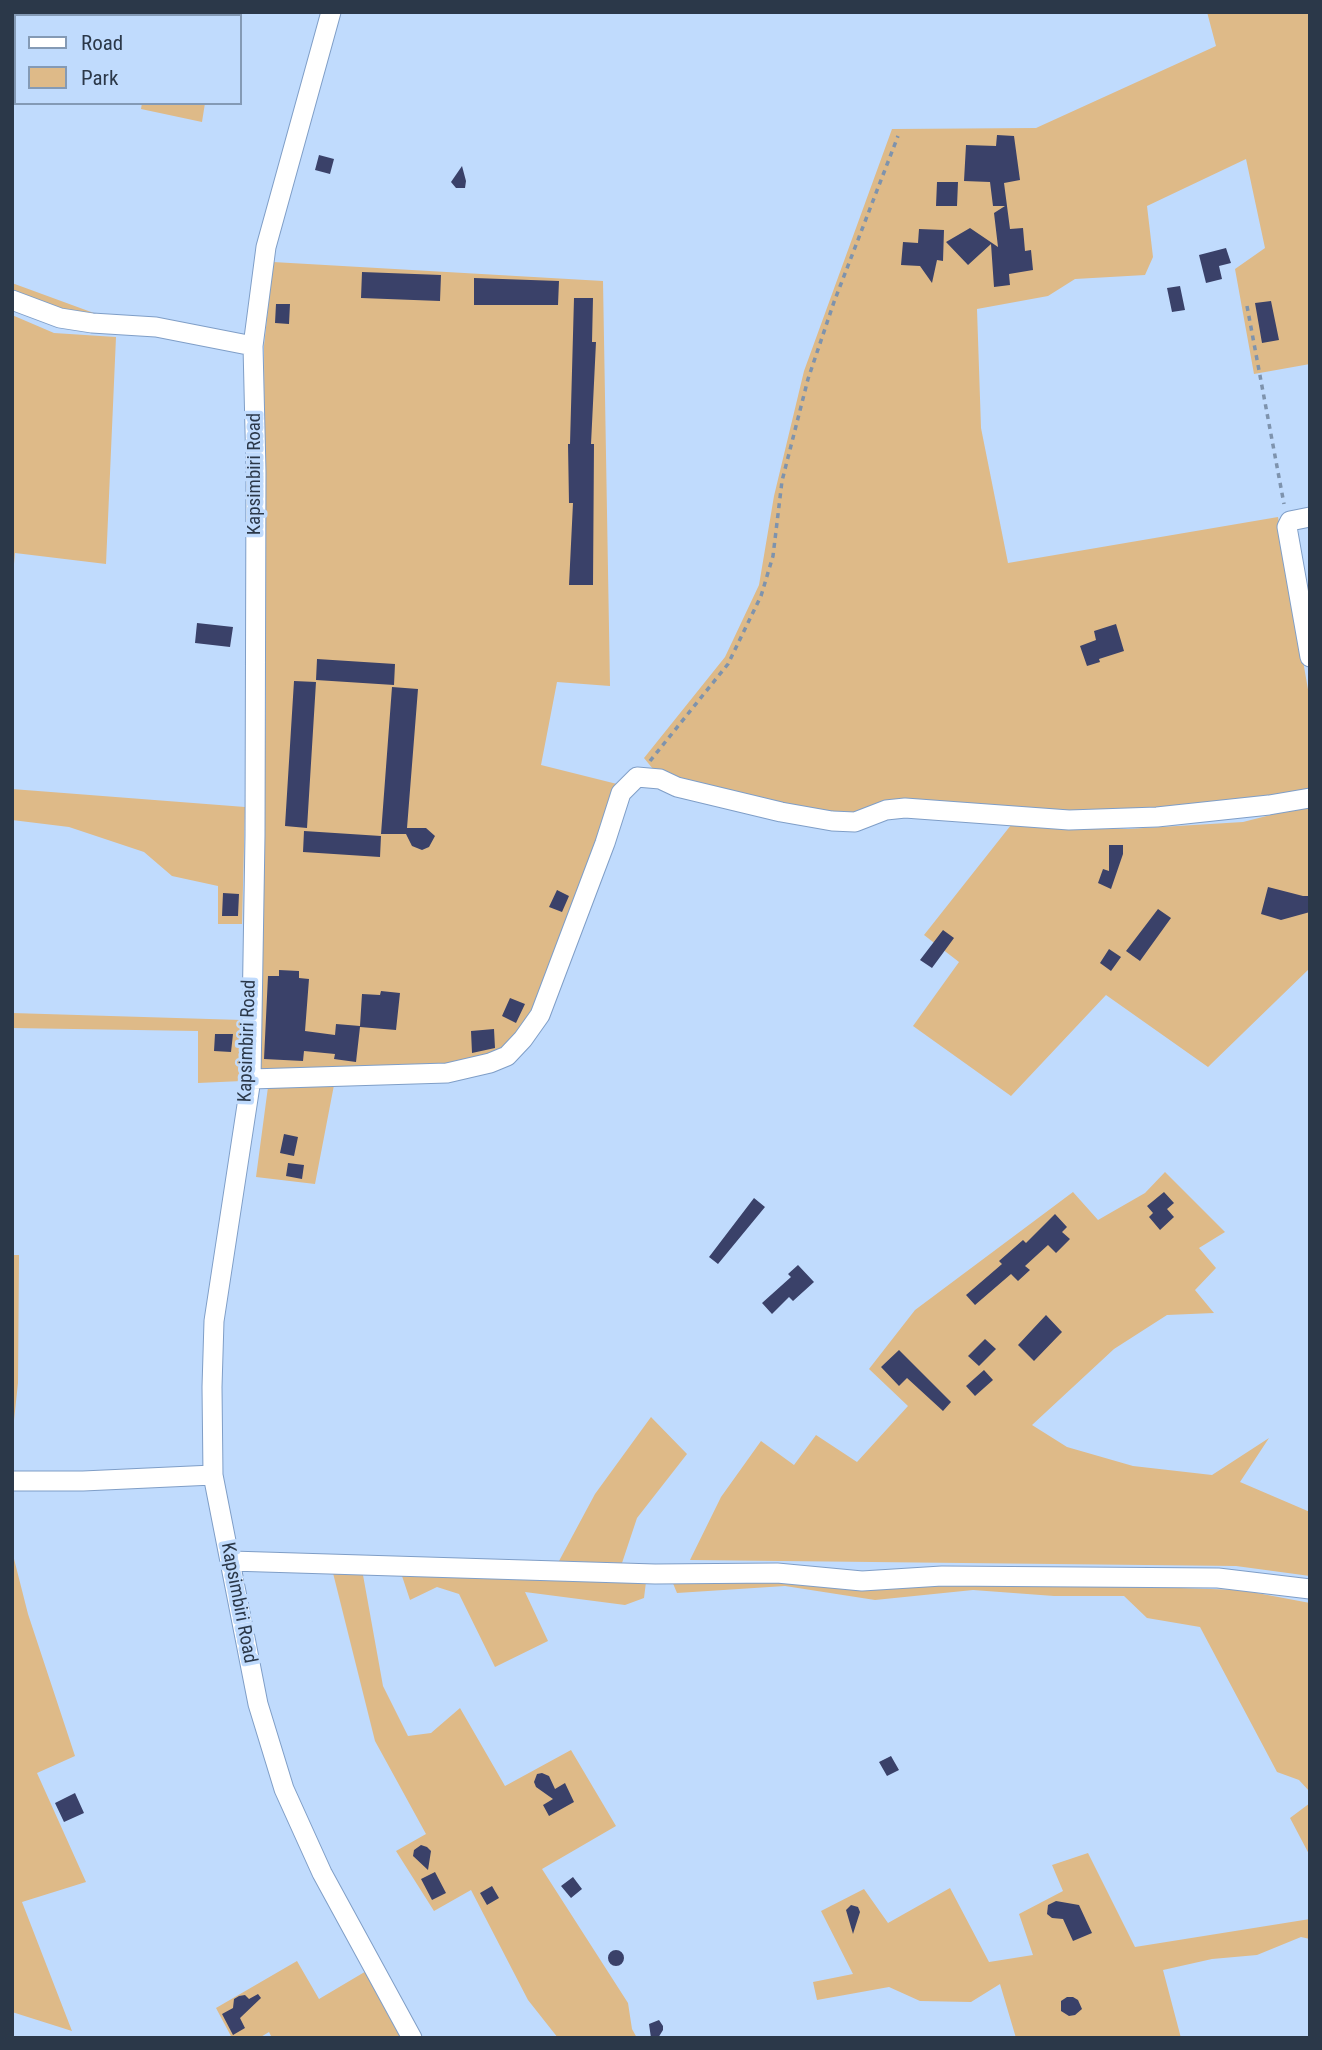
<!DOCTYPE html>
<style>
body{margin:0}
#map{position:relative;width:1322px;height:2050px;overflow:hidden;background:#c0dbfd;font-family:"Roboto Condensed",sans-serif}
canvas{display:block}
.frame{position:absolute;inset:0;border:14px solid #2b3849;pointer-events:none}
.legend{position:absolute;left:14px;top:14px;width:228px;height:91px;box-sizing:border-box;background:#c0dbfd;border:2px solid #849ab5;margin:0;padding:9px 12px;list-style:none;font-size:21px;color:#2b3849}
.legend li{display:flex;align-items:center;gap:14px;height:35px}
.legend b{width:35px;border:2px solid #849ab5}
</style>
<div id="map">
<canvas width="1322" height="2050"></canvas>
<div class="frame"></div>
<ul class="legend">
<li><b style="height:9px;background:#fff"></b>Road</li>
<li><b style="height:19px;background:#deba88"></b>Park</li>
</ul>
</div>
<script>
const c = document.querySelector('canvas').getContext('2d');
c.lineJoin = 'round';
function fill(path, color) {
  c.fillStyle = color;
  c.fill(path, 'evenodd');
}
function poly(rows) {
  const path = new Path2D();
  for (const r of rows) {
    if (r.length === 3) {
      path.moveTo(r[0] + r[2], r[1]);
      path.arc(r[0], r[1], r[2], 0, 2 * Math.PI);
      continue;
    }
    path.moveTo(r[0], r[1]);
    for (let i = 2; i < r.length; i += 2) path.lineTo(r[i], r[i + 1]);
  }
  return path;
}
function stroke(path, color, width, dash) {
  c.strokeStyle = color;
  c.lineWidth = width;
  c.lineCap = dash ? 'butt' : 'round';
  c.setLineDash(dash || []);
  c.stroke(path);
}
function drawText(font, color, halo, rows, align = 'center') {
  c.font = font + ' "Roboto Condensed",sans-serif';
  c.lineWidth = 7;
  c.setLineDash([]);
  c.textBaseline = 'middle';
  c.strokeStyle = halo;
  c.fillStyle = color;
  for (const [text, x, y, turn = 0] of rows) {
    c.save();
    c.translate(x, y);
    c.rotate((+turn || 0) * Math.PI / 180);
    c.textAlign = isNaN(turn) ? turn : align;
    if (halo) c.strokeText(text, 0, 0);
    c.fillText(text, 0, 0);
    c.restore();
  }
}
fill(poly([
 [1207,12,1310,12,1310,364,1254,374,1235,269,1265,248,1246,159,1147,206,1153,257,1145,275,1075,279,1048,296,977,309,981,428,1008,563,1278,517,1310,701,1310,790,1263,800,1111,812,851,816,750,799,653,769,644,758,725,657,759,585,774,496,804,371,892,129,1036,128,1216,46],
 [142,103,205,103,202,122,141,109],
 [273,262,603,281,610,686,557,682,541,765,617,784,588,875,534,1005,514,1041,495,1056,467,1062,258,1071,266,701,264,346],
 [12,283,102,316,74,314,12,294],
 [12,315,54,333,116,337,106,564,15,553,12,586],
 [12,789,245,807,242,924,218,924,218,886,172,876,144,852,69,827,12,820],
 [1310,805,1310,968,1208,1067,1106,995,1011,1096,913,1026,959,962,924,935,1011,825,1128,829,1243,822],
 [12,1013,242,1020,242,1081,198,1083,198,1031,12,1028],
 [334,1085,315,1184,256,1177,268,1087],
 [1165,1172,1225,1232,1199,1248,1216,1268,1195,1290,1214,1313,1167,1315,1114,1349,1032,1425,1067,1447,1133,1466,1212,1475,1269,1438,1240,1482,1310,1512,1310,1576,1236,1566,690,1560,721,1497,761,1441,794,1465,816,1435,857,1462,908,1406,869,1369,915,1310,1073,1192,1098,1220,1145,1193],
 [12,1255,19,1255,18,1383,12,1439],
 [651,1417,687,1454,637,1518,622,1563,559,1561,595,1494],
 [12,1551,28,1614,75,1756,37,1773,86,1882,22,1902,72,2031,12,2012],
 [333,1573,363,1575,383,1686,408,1736,431,1733,460,1708,505,1786,571,1750,616,1826,542,1869,628,2003,632,2029,637,2038,558,2038,528,2000,471,1890,434,1911,396,1851,426,1834,375,1741],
 [402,1576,646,1582,644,1598,625,1605,525,1592,548,1641,495,1667,459,1594,437,1587,410,1600],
 [936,1580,1241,1590,1310,1603,1310,1792,1299,1780,1277,1772,1200,1627,1147,1618,1124,1596,1054,1596,973,1590,875,1600,785,1586,677,1593,672,1581],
 [1310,1803,1310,1856,1290,1818],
 [1088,1853,1135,1947,1310,1919,1310,1939,1301,1937,1257,1955,1212,1959,1163,1970,1181,2038,1016,2038,1000,1984,971,2002,920,2001,889,1987,817,2000,813,1982,853,1974,821,1911,864,1889,888,1923,950,1888,989,1962,1033,1955,1019,1914,1063,1891,1052,1865],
 [297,1961,319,1999,368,1970,406,2038,272,2038,269,2032,259,2038,232,2038,216,2008]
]), '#deba88');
fill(poly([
 [997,135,1014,136,1020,180,1004,183,1010,229,1023,228,1025,251,1031,250,1033,270,1009,274,1010,285,994,287,991,244,968,265,946,242,970,228,998,247,994,213,1005,206,993,206,990,182,964,181,966,145,996,146],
 [319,155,334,159,330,174,315,170],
 [462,166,466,181,465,188,456,188,451,182],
 [937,182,958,182,957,206,936,206],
 [919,229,944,230,943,261,937,260,932,283,920,266,901,265,903,242,918,243],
 [1226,248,1231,263,1219,266,1222,279,1206,283,1199,255],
 [362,272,441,275,440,301,361,298],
 [474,278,559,281,558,305,474,305],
 [1180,286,1185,310,1172,312,1167,288],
 [574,298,593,298,592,342,596,342,591,444,594,444,593,585,569,585,573,503,569,503,568,444,570,444],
 [1271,301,1279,340,1262,343,1255,303],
 [276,304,290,304,289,324,275,323],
 [197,623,233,627,230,647,195,643],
 [1116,624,1124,651,1099,659,1100,662,1087,666,1080,646,1096,640,1094,631],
 [317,659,395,664,394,685,316,680],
 [294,681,316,682,307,828,285,826],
 [392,687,418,689,407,828,426,828,435,836,429,847,422,850,412,846,406,834,381,834],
 [304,831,381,836,380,857,303,852],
 [1109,845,1123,845,1123,854,1111,889,1098,883,1103,869,1109,871],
 [1268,887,1303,896,1310,896,1310,912,1281,920,1261,914],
 [557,890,569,896,562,912,549,907],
 [223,893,239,894,238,916,222,916],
 [1158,909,1171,918,1140,961,1126,951],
 [943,930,954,938,932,968,920,960],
 [1109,949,1121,957,1111,971,1100,963],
 [279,970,299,971,299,978,309,979,305,1031,335,1035,336,1024,360,1026,362,994,380,995,381,991,400,993,396,1030,360,1027,356,1062,334,1059,335,1054,304,1051,303,1061,264,1059,268,976,279,976],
 [510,998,525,1004,516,1023,502,1016],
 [494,1029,495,1048,472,1053,471,1031],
 [215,1034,233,1034,231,1052,214,1051],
 [284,1134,298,1137,294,1156,280,1153],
 [288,1163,304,1165,302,1179,286,1176],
 [1164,1192,1174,1203,1167,1209,1174,1217,1160,1230,1149,1217,1153,1213,1147,1206],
 [754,1198,765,1207,718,1264,709,1257],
 [1055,1214,1067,1227,1062,1232,1070,1239,1056,1253,1048,1245,1025,1266,1030,1270,1018,1281,1011,1274,975,1305,966,1295,1002,1264,999,1261,1023,1240,1026,1243],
 [798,1265,814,1282,793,1301,789,1297,772,1314,762,1303,791,1277,788,1274],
 [1046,1315,1062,1332,1034,1361,1018,1345],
 [985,1339,996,1349,979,1366,968,1356],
 [899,1350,951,1402,943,1411,907,1378,899,1386,881,1367],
 [984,1370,993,1380,975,1396,966,1386],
 [891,1756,899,1770,887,1776,879,1762],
 [542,1773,549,1776,555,1789,565,1783,574,1802,549,1816,543,1805,553,1799,536,1787,534,1782,537,1774],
 [75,1793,84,1813,64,1822,55,1803],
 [421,1845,427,1847,431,1851,428,1870,413,1856,414,1850],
 [435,1872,446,1893,432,1900,421,1879],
 [573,1877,582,1889,571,1898,561,1886],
 [492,1886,499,1898,487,1905,480,1893],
 [1056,1901,1079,1905,1092,1933,1073,1941,1063,1919,1052,1918,1047,1914,1048,1905],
 [851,1905,858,1907,860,1912,853,1934,846,1910],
 [616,1958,8],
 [258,1994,261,1998,240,2018,245,2028,233,2035,222,2014,233,2008,234,1999,239,1996,245,1995,249,1999],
 [1067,1997,1073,1997,1078,2000,1082,2009,1075,2015,1069,2016,1061,2011,1061,2001],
 [659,2020,663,2026,663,2030,658,2038,651,2038,649,2024]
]), '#3a4169');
const minor = poly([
 [331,12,266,247,253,346,256,472,255,836,251,1079,214,1321,212,1387,213,1475,258,1704,284,1789,322,1873,412,2038],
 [12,300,60,318,92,323,156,327,253,346],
 [1310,517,1290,521,1287,527,1310,657],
 [251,1079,447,1073,490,1063,507,1056,523,1039,540,1015,605,843,621,793,637,777,660,779,677,787,781,812,832,821,855,822,886,810,905,808,1069,820,1157,817,1269,805,1310,798],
 [12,1481,83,1481,213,1475],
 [231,1561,655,1574,777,1573,862,1581,942,1576,1218,1578,1310,1589]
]);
stroke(minor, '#7f9ec7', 21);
stroke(poly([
 [1247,306,1284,504],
 [650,761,728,664,761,596,773,556,782,481,808,379,834,302,898,136]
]), '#7e93ad', 3.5, [5, 5]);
stroke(minor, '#fff', 19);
drawText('19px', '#2b3849', '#c0dbfd', [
 ["Kapsimbiri Road",255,474,-90],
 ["Kapsimbiri Road",248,1041,-88],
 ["Kapsimbiri Road",238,1603,79]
]);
</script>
